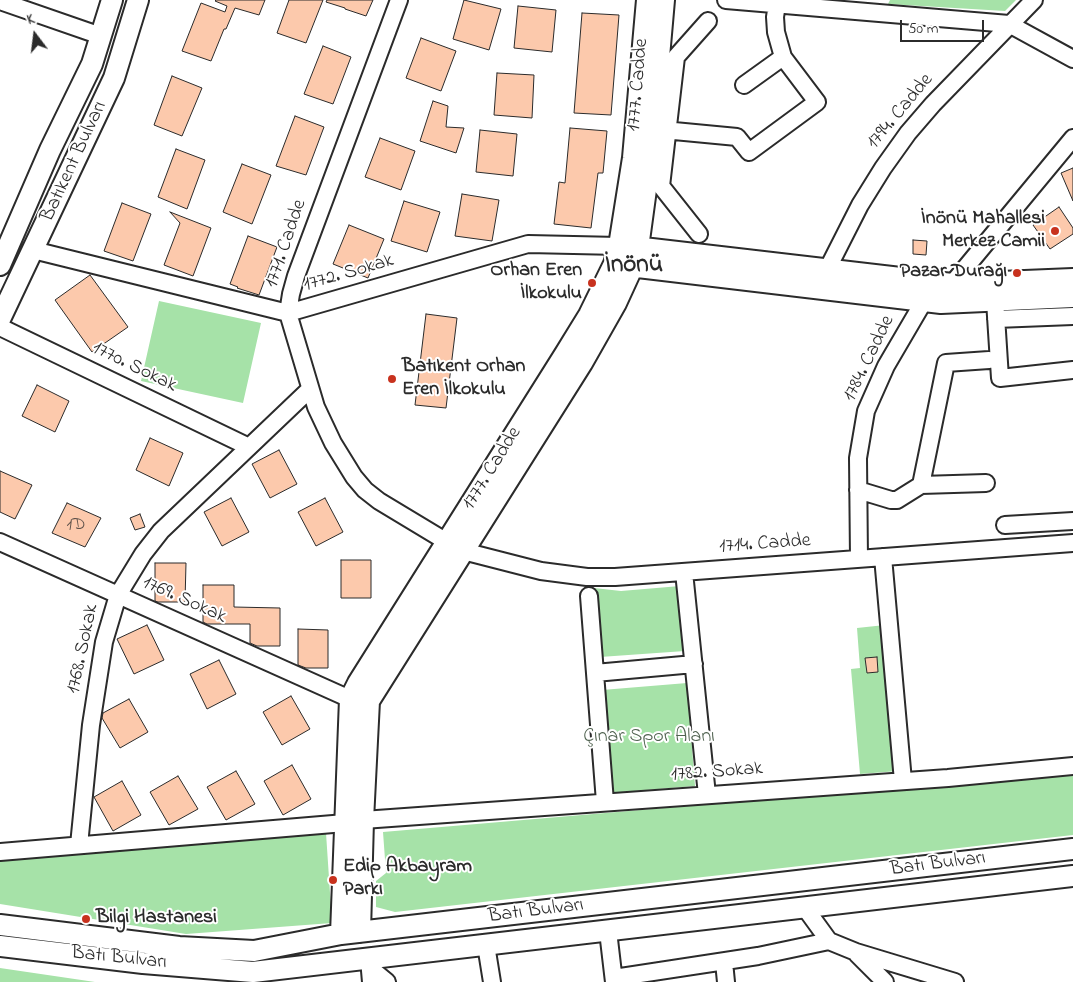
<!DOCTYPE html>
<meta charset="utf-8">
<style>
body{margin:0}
#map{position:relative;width:1073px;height:982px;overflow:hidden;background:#fff;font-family:"Indie Flower",sans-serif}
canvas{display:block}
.north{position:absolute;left:10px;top:10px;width:50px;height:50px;-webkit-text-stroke:4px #fff;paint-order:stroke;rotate:345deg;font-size:14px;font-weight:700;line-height:20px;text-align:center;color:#2b2b2b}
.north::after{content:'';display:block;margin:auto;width:18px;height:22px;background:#2b2b2b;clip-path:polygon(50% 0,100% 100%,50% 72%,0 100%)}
.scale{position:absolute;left:900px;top:20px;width:84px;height:22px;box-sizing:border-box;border:2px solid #2b2b2b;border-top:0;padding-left:6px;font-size:15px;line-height:18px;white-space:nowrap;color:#2b2b2b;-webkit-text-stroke:4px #fff;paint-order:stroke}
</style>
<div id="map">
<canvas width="1073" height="982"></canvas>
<div class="north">K</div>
<div class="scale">50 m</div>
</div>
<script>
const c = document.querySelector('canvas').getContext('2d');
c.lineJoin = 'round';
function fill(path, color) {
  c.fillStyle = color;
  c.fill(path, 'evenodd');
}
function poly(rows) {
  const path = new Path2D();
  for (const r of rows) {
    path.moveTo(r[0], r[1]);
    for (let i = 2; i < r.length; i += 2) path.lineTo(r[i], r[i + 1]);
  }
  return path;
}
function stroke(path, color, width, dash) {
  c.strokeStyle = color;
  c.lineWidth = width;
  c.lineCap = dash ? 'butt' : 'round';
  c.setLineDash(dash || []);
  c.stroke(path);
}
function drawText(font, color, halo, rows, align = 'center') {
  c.font = font + ' "Indie Flower",sans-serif';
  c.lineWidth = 4;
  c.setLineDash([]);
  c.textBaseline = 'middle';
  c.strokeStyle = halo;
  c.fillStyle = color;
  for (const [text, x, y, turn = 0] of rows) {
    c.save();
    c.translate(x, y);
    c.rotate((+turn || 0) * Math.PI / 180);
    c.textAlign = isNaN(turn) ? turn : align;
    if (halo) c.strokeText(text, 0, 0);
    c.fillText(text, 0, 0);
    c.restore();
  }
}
fill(poly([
 [890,0,1016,0,1005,11,888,4],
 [159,301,261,323,243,403,141,381],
 [680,586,685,651,600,657,594,588,621,591],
 [885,625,898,771,860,774,851,669,860,668,857,628],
 [687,683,695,786,610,793,602,690],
 [1073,773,1073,835,395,912,376,907,376,881,386,873,383,832],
 [326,833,332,923,186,934,0,904,0,861],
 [0,968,95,982,0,982]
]), '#a6e2a8');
const building = poly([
 [216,0,265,0,259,15,235,8,226,29,224,29,211,61,182,51,201,3,225,12,227,6,215,1,216,0],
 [289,0,323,0,306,43,277,33,289,0],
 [327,0,373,0,366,16,345,9,345,8,326,2,327,0],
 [464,0,501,9,489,50,453,39,464,0],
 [518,6,556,10,552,52,514,48,518,6],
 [582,13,619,15,611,115,574,113,582,13],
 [421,38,456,51,441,91,406,78,421,38],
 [323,46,351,57,333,104,304,94,323,46],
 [497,73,534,75,532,118,494,115,497,73],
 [172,76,202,88,182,136,154,125,172,76],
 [433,101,448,106,446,127,464,128,456,153,420,141,433,101],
 [295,116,324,127,306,175,276,166,295,116],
 [570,128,607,131,603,173,598,173,591,228,554,224,559,182,565,183,570,128],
 [480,130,517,134,513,176,476,172,480,130],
 [380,138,415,151,401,190,365,177,380,138],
 [176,149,205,160,187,209,158,197,176,149],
 [242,164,271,175,252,224,223,212,242,164],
 [1073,168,1073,201,1061,173,1073,168],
 [462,194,499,200,492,241,455,236,462,194],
 [404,201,440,212,427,252,391,241,404,201],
 [122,203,151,214,133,261,104,251,122,203],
 [1059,207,1073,228,1073,234,1050,249,1033,225,1059,207],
 [170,212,211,228,193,276,164,265,180,223,170,212],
 [349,225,384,239,368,278,333,264,349,225],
 [248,236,277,247,259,295,237,288,238,287,230,284,248,236],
 [913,240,927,241,926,255,913,254,913,240],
 [90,275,128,327,92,352,55,300,90,275],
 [426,314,457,318,446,408,415,405,426,314],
 [37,385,69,401,55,432,22,416,37,385],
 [150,438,183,453,169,486,136,470,150,438],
 [279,450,297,484,270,498,252,464,279,450],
 [0,471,32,485,15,519,0,512,0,471],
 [231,498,249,532,222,546,204,512,231,498],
 [325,498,343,532,316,546,298,512,325,498],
 [67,503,101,518,85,547,52,533,67,503],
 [140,514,145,527,135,530,130,518,140,514],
 [341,560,371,560,371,598,341,598,341,560],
 [155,563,186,563,185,602,158,602,155,601,155,563],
 [203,585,234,585,234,607,280,608,280,646,257,646,250,643,250,624,207,624,203,622,203,585],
 [147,625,164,660,134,674,117,639,147,625],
 [298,629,328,630,328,668,306,668,298,665,298,629],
 [877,657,878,672,867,673,865,658,877,657],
 [219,660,236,694,207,709,190,674,219,660],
 [291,696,310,729,282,745,263,712,291,696],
 [129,699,148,732,120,748,102,718,103,713,129,699],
 [292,765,311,799,283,815,264,781,292,765],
 [236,771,255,804,226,820,207,787,236,771],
 [178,776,198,809,169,825,150,792,178,776],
 [122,781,141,815,113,831,94,797,122,781]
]);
fill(building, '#fcc9ac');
stroke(building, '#2b2b2b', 1);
const minor = poly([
 [399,0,296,276,291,294,288,313,316,407,333,443,354,477,365,490,379,501,447,542],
 [726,0,1009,24,1073,59],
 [0,1,101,36],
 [744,85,783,57],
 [653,129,737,137,749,152,817,102,783,57,776,32,775,17,777,4],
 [699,234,661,186,676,57,708,21],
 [33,250,288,313,528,244,619,246],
 [827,270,860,205,883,168,908,133,933,104,1034,0],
 [952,284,1073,138],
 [995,301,1000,378,1073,370],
 [996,319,1073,316],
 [0,327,249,447],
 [921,485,946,363,989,360],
 [858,490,891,500,897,500,921,485,986,483],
 [1005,525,1073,521],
 [0,542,350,699],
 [463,551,541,571,587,577,615,577,1073,543],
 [883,557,903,781],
 [859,559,858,458,866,411,886,366,924,301],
 [684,572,707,795],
 [589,596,605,802],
 [595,673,694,664],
 [363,820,948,778,1073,766],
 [79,845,91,725,104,642,118,595,143,554,161,531,310,389],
 [0,852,345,823],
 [807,907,808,912,829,941,856,952,955,982],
 [608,931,614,982],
 [486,945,492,982],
 [857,954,885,982],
 [369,959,371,982],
 [724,962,726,982],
 [370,968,387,982],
 [614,978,758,956,829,941]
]);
const major = poly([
 [626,246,952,284,1073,279],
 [0,265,50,150,92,64,112,0],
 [621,265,941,303,1073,297],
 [0,319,114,78,138,0],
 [0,925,179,947,254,951,341,934,1073,849],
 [360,932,363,820,369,701,582,363,616,303,633,266,638,248,650,160,664,0],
 [341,934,350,699,358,683,565,354,589,315,614,264,619,246,633,158,647,0],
 [0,946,143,963,253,972,1073,876]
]);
stroke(minor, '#2b2b2b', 20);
stroke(major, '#2b2b2b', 24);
stroke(minor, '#fff', 16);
stroke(major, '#fff', 20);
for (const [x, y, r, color] of [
 [1055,231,5,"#c8321e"],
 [1017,273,5,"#c8321e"],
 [592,283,5,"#c8321e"],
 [392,379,5,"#c8321e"],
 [333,880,5,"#c8321e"],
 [86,919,5,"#c8321e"]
]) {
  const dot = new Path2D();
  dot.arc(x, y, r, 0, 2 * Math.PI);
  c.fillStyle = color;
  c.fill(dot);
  stroke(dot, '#fff', 2);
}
drawText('18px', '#5f524b', null, [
 ["1D",76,526]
]);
drawText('20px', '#2b2b2b', '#fff', [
 ["1777. Cadde",639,85,-85],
 ["1794. Cadde",901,112,-50],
 ["Batıkent Bulvarı",75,162,-65],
 ["1771. Cadde",287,244,-71],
 ["1772. Sokak",349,274,-16],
 ["1784. Cadde",870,359,-64],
 ["1770. Sokak",134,368,26],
 ["1777. Cadde",493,469,-58],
 ["1714. Cadde",765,545,-4],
 ["1769. Sokak",184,601,24],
 ["1768. Sokak",84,649,-78],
 ["1782. Sokak",717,773,-4],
 ["Batı Bulvarı",938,865,-7],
 ["Batı Bulvarı",536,912,-7],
 ["Batı Bulvarı",119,959,6]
]);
drawText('bold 20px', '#2b2b2b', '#fff', [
 ["İnönü Mahallesi",1045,220],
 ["Merkez Camii",1045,243],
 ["Orhan Eren",582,272],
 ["İlkokulu",582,295],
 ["Pazar Durağı",1007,273],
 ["Batıkent Orhan",402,368,"left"],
 ["Eren İlkokulu",402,391,"left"],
 ["Edip Akbayram",343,868,"left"],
 ["Parkı",343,891,"left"],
 ["Bilgi Hastanesi",96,919,"left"]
], 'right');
drawText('20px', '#506250', '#fff', [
 ["Çınar Spor Alanı",649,738]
]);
drawText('bold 25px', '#2b2b2b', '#fff', [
 ["İnönü",634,267]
]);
</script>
